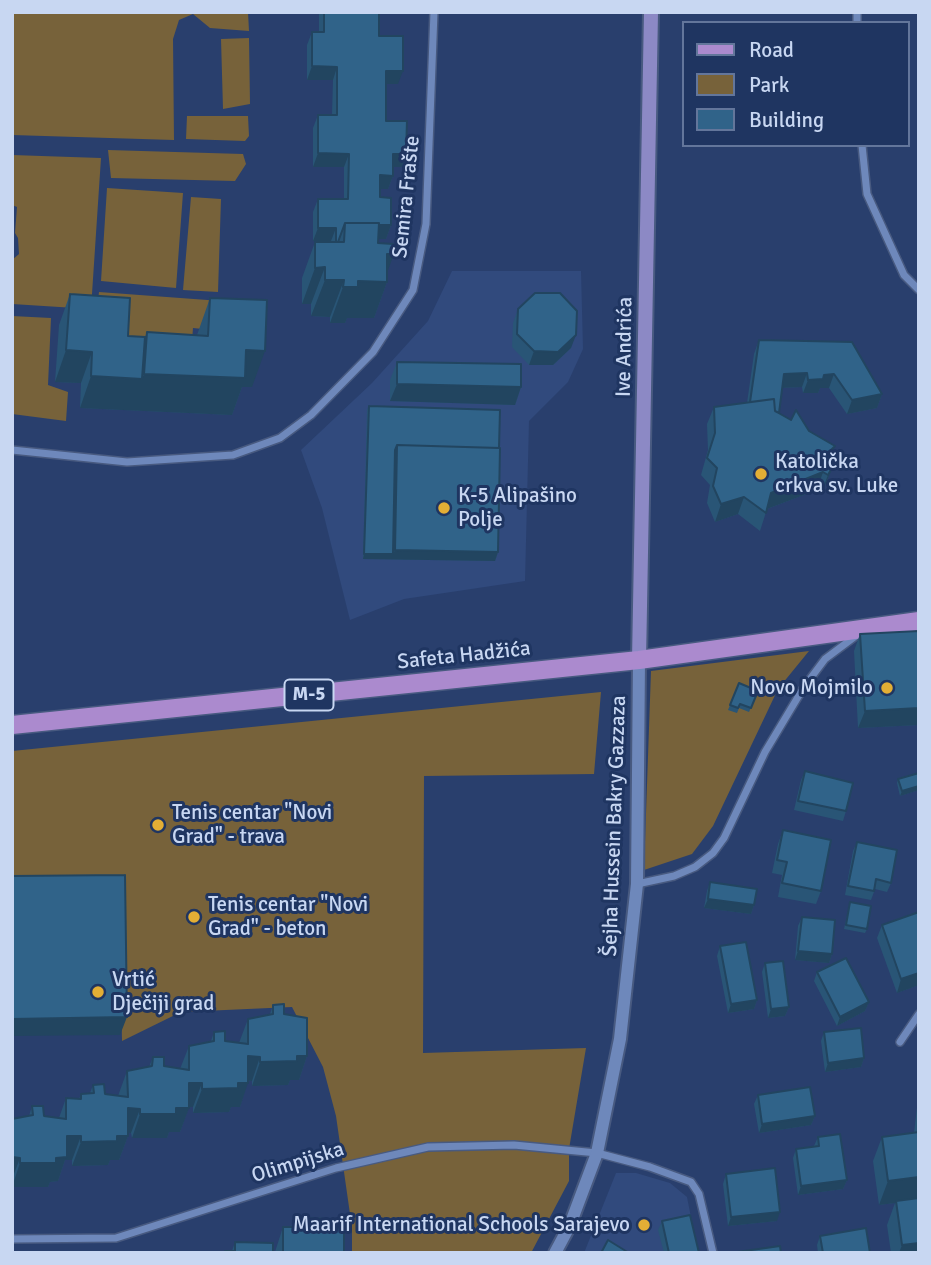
<!DOCTYPE html>
<meta charset="utf-8">
<style>
body{margin:0}
#map{position:relative;width:931px;height:1265px;overflow:hidden;background:#293f6d;font-family:Signika,sans-serif}
canvas{display:block}
.frame{position:absolute;inset:0;border:14px solid #c8d7f2;pointer-events:none}
.legend{position:absolute;left:682px;top:21px;width:228px;height:126px;box-sizing:border-box;background:#1f3561;border:2px solid #63769b;margin:0;padding:9px 12px;list-style:none;font-size:21px;color:#c8d7f2}
.legend li{display:flex;align-items:center;gap:14px;height:35px}
.legend b{width:35px;border:2px solid #63769b}
</style>
<div id="map">
<canvas width="931" height="1265"></canvas>
<div class="frame"></div>
<ul class="legend">
<li><b style="height:9px;background:#ab8ace"></b>Road</li>
<li><b style="height:19px;background:#77623a"></b>Park</li>
<li><b style="height:19px;background:#306389"></b>Building</li>
</ul>
</div>
<script>
const c = document.querySelector('canvas').getContext('2d');
c.lineJoin = 'round';
function fill(path, color) {
  c.fillStyle = color;
  c.fill(path, 'evenodd');
}
function poly(rows) {
  const path = new Path2D();
  for (const r of rows) {
    path.moveTo(r[0], r[1]);
    for (let i = 2; i < r.length; i += 2) path.lineTo(r[i], r[i + 1]);
  }
  return path;
}
function stroke(path, color, width, dash) {
  c.strokeStyle = color;
  c.lineWidth = width;
  c.lineCap = dash ? 'butt' : 'round';
  c.setLineDash(dash || []);
  c.stroke(path);
}
function drawText(font, color, halo, rows, align = 'center') {
  c.font = font + ' Signika,sans-serif';
  c.lineWidth = 6;
  c.setLineDash([]);
  c.textBaseline = 'middle';
  c.strokeStyle = halo;
  c.fillStyle = color;
  for (const [text, x, y, turn = 0] of rows) {
    c.save();
    c.translate(x, y);
    c.rotate((+turn || 0) * Math.PI / 180);
    c.textAlign = isNaN(turn) ? turn : align;
    if (halo) c.strokeText(text, 0, 0);
    c.fillText(text, 0, 0);
    c.restore();
  }
}
fill(poly([
 [452,271,581,271,583,349,568,382,529,421,525,581,404,599,350,620,322,508,301,450,372,383,428,321],
 [616,1173,636,1173,670,1183,687,1197,698,1253,584,1253]
]), '#314a7d');
fill(poly([
 [12,12,248,12,249,31,210,28,193,14,179,20,173,39,174,140,12,135],
 [249,38,250,104,223,109,221,39],
 [187,116,248,116,249,136,245,141,186,139],
 [108,150,243,154,246,164,235,181,111,178],
 [12,155,101,158,91,309,12,304,12,260,19,254,18,238,15,233,17,207,12,205],
 [107,188,183,193,176,288,101,281],
 [191,197,221,199,218,292,183,290],
 [99,292,221,301,222,331,193,328,190,366,95,322],
 [12,316,51,318,48,385,68,392,66,421,12,414],
 [809,651,778,689,713,826,692,854,644,870,651,671],
 [601,692,594,774,424,776,423,1053,586,1048,569,1149,569,1181,531,1253,352,1253,352,1228,336,1116,323,1067,292,1007,181,1012,122,1041,119,892,12,893,12,751]
]), '#77623a');
const minor = poly([
 [857,23,857,12],
 [862,145,867,194,904,275,919,290],
 [12,450,127,462,233,455,280,438,311,415,373,352,413,290,426,224,434,12],
 [637,884,674,876,695,867,713,853,724,838,765,752,804,687,825,659,857,635],
 [900,1042,919,1014],
 [12,1239,116,1238,336,1168,428,1147,514,1145,597,1153,650,1167,691,1182,699,1194,713,1253]
]);
const tertiary = poly([
 [555,1253,570,1225,597,1153,620,1039,637,884,639,660]
]);
const secondary = poly([
 [639,660,651,12]
]);
const primary = poly([
 [12,725,639,660,919,621]
]);
stroke(minor, '#485a80', 10);
stroke(tertiary, '#485a80', 16);
stroke(secondary, '#485a80', 18);
stroke(primary, '#485a80', 21);
stroke(minor, '#6e88bb', 7);
stroke(tertiary, '#6e88bb', 12);
stroke(secondary, '#8c89c5', 14);
stroke(primary, '#ab8ace', 18);
fill(poly([
 [319,12,379,12,379,36,398,84,386,84,386,121,406,154,402,167,393,167,393,176,388,189,380,189,380,197,391,225,386,239,378,239,378,243,387,272,387,282,374,318,347,318,345,323,330,323,330,317,311,316,311,304,302,304,302,278,315,242,331,242,313,241,313,212,318,199,344,199,344,167,313,167,313,128,318,115,332,115,333,80,307,80,307,45,312,32,319,32],
 [70,294,128,336,145,337,147,332,197,335,210,298,252,387,242,387,232,415,80,408,81,383,55,382,59,325],
 [518,309,571,348,553,365,529,365,512,347,513,323],
 [759,340,882,394,877,408,847,414,829,388,820,388,818,393,803,393,802,387,782,388,779,413,809,431,833,466,826,483,821,493,817,490,767,509,760,531,738,514,715,522,707,503,710,485,701,475,708,450,707,424,714,407,747,403,754,354],
 [397,362,521,387,515,405,390,401,390,380],
 [369,406,498,552,495,561,363,559,367,410],
 [919,631,919,725,858,728,854,651,860,634],
 [739,683,758,691,749,712,739,708,737,713,728,710],
 [805,771,846,811,843,821,794,810,801,780],
 [919,773,919,790,900,796,897,783,898,779],
 [783,830,821,891,816,904,778,897,782,875,772,873,778,844],
 [857,842,891,883,887,892,875,889,871,900,845,895,853,851],
 [710,882,754,905,751,914,704,908,707,891],
 [850,902,867,929,865,933,844,929],
 [919,912,919,985,897,993,877,938,882,925],
 [802,917,832,954,829,963,795,960,798,926],
 [720,946,757,1000,754,1009,728,1013,717,956],
 [765,963,789,1007,785,1016,768,1018,762,972],
 [817,972,869,1002,865,1011,837,1026,814,981],
 [273,1005,284,1014,307,1056,299,1080,290,1080,288,1085,252,1086,252,1081,248,1081,240,1107,231,1107,229,1112,193,1113,193,1107,189,1107,180,1132,169,1132,167,1138,132,1138,131,1133,128,1133,128,1136,119,1160,110,1160,108,1165,72,1166,72,1160,65,1160,58,1181,50,1182,48,1187,12,1187,12,1119,29,1116,32,1106,44,1116,59,1118,66,1098,79,1099,81,1094,90,1093,93,1085,105,1094,118,1096,127,1071,149,1067,153,1057,164,1066,180,1069,189,1046,211,1041,214,1032,225,1041,239,1043,248,1019,270,1014],
 [824,1032,864,1058,861,1067,825,1072,821,1041],
 [919,1090,919,1253,891,1253,887,1225,895,1203,879,1205,873,1161,882,1137,914,1133],
 [758,1095,815,1116,811,1125,759,1133,754,1104],
 [818,1137,847,1180,843,1189,798,1195,793,1158,796,1149,814,1146],
 [726,1174,777,1221,728,1226,723,1184],
 [294,1218,332,1227,344,1253,224,1253,225,1251,232,1251,235,1242,275,1252,283,1227,291,1227],
 [662,1221,699,1253,664,1253,658,1230],
 [820,1236,870,1253,818,1253,817,1245]
]), '#295576');
fill(poly([
 [312,66,337,67,333,80,307,80],
 [386,71,403,71,398,84,381,84],
 [318,153,349,154,344,167,313,167],
 [393,154,406,154,402,167,388,167],
 [380,175,393,176,388,189,375,189],
 [370,225,391,225,386,239,365,239],
 [318,228,336,228,331,241,313,241],
 [387,254,394,254,384,281,387,282,374,318,347,318,345,323,330,323,343,287],
 [325,267,311,304,302,304,315,268],
 [325,280,344,280,330,317,311,316],
 [576,335,571,348,553,365,529,365,534,351],
 [66,350,92,352,81,383,55,382],
 [246,350,265,351,252,387,242,387,232,415,80,408,91,376,142,379,144,374],
 [807,373,802,387,779,388,784,374],
 [834,374,829,388,820,388,818,393,803,393,808,380,824,375],
 [397,384,521,387,515,405,390,401],
 [882,394,877,408,847,414,852,400],
 [835,446,828,463,826,455],
 [833,466,826,483,821,493,828,475],
 [823,472,817,490,764,510,771,493],
 [744,497,738,514,715,522,721,504],
 [395,550,498,552,495,561,363,559,364,554,393,554],
 [919,708,919,725,858,728,865,711],
 [919,786,919,790,900,796,902,791],
 [708,899,754,905,751,914,704,908],
 [798,951,832,954,829,963,795,960],
 [919,973,919,985,897,993,901,979],
 [757,1000,754,1009,728,1013,731,1004],
 [869,1002,865,1011,837,1026,840,1017],
 [789,1007,785,1016,768,1018,771,1009],
 [127,1017,120,1035,12,1036,12,1019],
 [248,1056,260,1057,252,1081,239,1080],
 [297,1056,307,1056,299,1080,290,1080,288,1085,252,1086,260,1062],
 [864,1058,861,1067,825,1072,828,1063],
 [189,1083,202,1083,193,1107,180,1107],
 [238,1083,248,1083,240,1107,231,1107,229,1112,193,1113,202,1089],
 [128,1108,140,1109,131,1133,119,1132],
 [176,1108,189,1108,180,1132,169,1132,167,1138,132,1138,140,1114],
 [815,1116,811,1125,759,1133,762,1124],
 [67,1136,81,1136,72,1160,65,1160,58,1181,50,1182,48,1187,12,1187,20,1163],
 [117,1136,128,1136,119,1160,110,1160,108,1165,72,1166,81,1142],
 [12,1157,20,1158,12,1179],
 [919,1177,919,1200,879,1205,888,1181],
 [847,1180,843,1189,798,1195,801,1186],
 [780,1212,777,1221,728,1226,731,1217],
 [919,1243,919,1253,899,1253,902,1245]
]), '#224560');
const building = poly([
 [324,12,379,12,379,36,403,36,403,71,386,71,386,121,407,121,406,154,393,154,393,176,380,175,380,197,391,198,391,225,379,225,379,223,345,223,338,242,336,242,336,228,318,228,318,199,348,199,349,154,318,153,318,115,337,115,337,67,312,66,312,32,324,32,324,12],
 [345,223,379,223,378,243,393,244,394,254,387,254,387,282,358,281,358,287,343,287,344,280,325,280,325,267,315,268,315,242,344,242,345,223],
 [535,293,560,293,577,311,576,335,558,352,534,351,517,334,518,309,535,293],
 [70,294,130,298,128,336,145,337,142,379,91,376,92,352,66,350,70,294],
 [210,298,267,300,265,351,246,350,245,378,144,374,147,332,208,336,210,298],
 [759,340,852,342,882,394,852,400,834,374,824,375,823,379,808,380,807,373,784,374,779,413,775,411,774,399,750,402,759,340],
 [397,362,521,364,521,387,397,384,397,362],
 [774,399,775,411,791,420,796,410,809,431,835,446,826,455,833,466,828,475,823,472,771,493,766,513,744,497,721,504,713,486,717,468,707,458,715,433,714,407,774,399],
 [369,406,500,410,499,448,397,445,395,450,393,554,364,554,369,406],
 [397,445,500,448,498,552,395,550,397,445],
 [919,631,919,708,865,711,860,634,919,631],
 [739,683,758,691,751,708,740,704,738,708,730,705,739,683],
 [805,771,853,783,846,811,798,801,805,771],
 [919,773,919,786,902,791,898,779,919,773],
 [783,830,831,840,821,891,782,883,787,862,777,860,783,830],
 [857,842,897,850,891,883,876,879,874,891,848,886,857,842],
 [125,875,127,1017,12,1019,12,876,125,875],
 [710,882,757,889,754,905,708,899,710,882],
 [850,902,871,906,867,929,846,925,850,902],
 [919,912,919,973,901,979,882,925,919,912],
 [802,917,835,920,832,954,798,951,802,917],
 [746,942,757,1000,731,1004,720,946,746,942],
 [846,958,869,1002,840,1017,817,972,846,958],
 [783,961,789,1007,771,1009,765,963,783,961],
 [284,1004,284,1014,307,1018,307,1056,297,1056,297,1061,260,1062,260,1057,248,1056,248,1083,238,1083,238,1088,202,1089,202,1083,189,1083,189,1108,176,1108,176,1114,140,1114,140,1109,128,1108,128,1136,117,1136,117,1141,81,1142,81,1136,67,1136,67,1157,56,1158,56,1163,20,1163,20,1158,12,1157,12,1119,33,1115,32,1106,43,1106,44,1116,66,1119,66,1098,81,1099,81,1094,94,1093,93,1085,104,1084,105,1094,128,1097,127,1071,152,1066,153,1057,164,1057,164,1066,189,1070,189,1046,214,1041,214,1032,225,1031,225,1041,248,1044,248,1019,273,1014,273,1005,284,1004],
 [861,1028,864,1058,828,1063,824,1032,861,1028],
 [810,1087,815,1116,762,1124,758,1095,810,1087],
 [919,1132,919,1177,888,1181,882,1137,919,1132],
 [840,1134,847,1180,801,1186,796,1149,819,1146,818,1137,840,1134],
 [775,1168,780,1212,731,1217,726,1174,775,1168],
 [919,1198,919,1243,902,1245,896,1201,919,1198],
 [690,1215,699,1253,669,1253,662,1221,690,1215],
 [294,1218,332,1219,332,1227,344,1228,344,1253,224,1253,225,1251,235,1251,235,1242,273,1243,273,1252,283,1252,283,1227,294,1227,294,1218],
 [866,1228,870,1253,823,1253,820,1236,866,1228],
 [608,1240,629,1253,601,1253,608,1240],
 [780,1246,781,1253,737,1252,780,1246]
]);
fill(building, '#306389');
stroke(building, '#224560', 2);
for (const [x, y, r, color] of [
 [761,474,7,"#e3ae35"],
 [444,508,7,"#e3ae35"],
 [887,688,7,"#e3ae35"],
 [158,825,7,"#e3ae35"],
 [194,917,7,"#e3ae35"],
 [98,992,7,"#e3ae35"],
 [644,1225,7,"#e3ae35"]
]) {
  const dot = new Path2D();
  dot.arc(x, y, r, 0, 2 * Math.PI);
  c.fillStyle = color;
  c.fill(dot);
  stroke(dot, '#1f3561', 2.5);
}
for (const [x, y, w] of [
 [309,695,49]
]) {
  const box = new Path2D();
  box.roundRect(x - w / 2, y - 15.5, w, 31, 5);
  c.fillStyle = '#1f3561';
  c.fill(box);
  stroke(box, '#c8d7f2', 2);
}
drawText('bold 19px', '#c8d7f2', null, [
 ["M-5",309,695]
]);
drawText('21px', '#c8d7f2', '#1f3561', [
 ["Semira Frašte",407,197,-84],
 ["Ive Andrića",625,347,-89],
 ["Safeta Hadžića",464,656,-6],
 ["Šejha Hussein Bakry Gazzaza",615,826,-88],
 ["Olimpijska",298,1163,-17]
]);
drawText('21px', '#c8d7f2', '#1f3561', [
 ["Katolička",775,462],
 ["crkva sv. Luke",775,486],
 ["K-5 Alipašino",458,496],
 ["Polje",458,520],
 ["Novo Mojmilo",873,688,"right"],
 ["Tenis centar \"Novi",172,813],
 ["Grad\" - trava",172,837],
 ["Tenis centar \"Novi",208,905],
 ["Grad\" - beton",208,929],
 ["Vrtić",112,980],
 ["Dječiji grad",112,1004],
 ["Maarif International Schools Sarajevo",630,1225,"right"]
], 'left');
</script>
